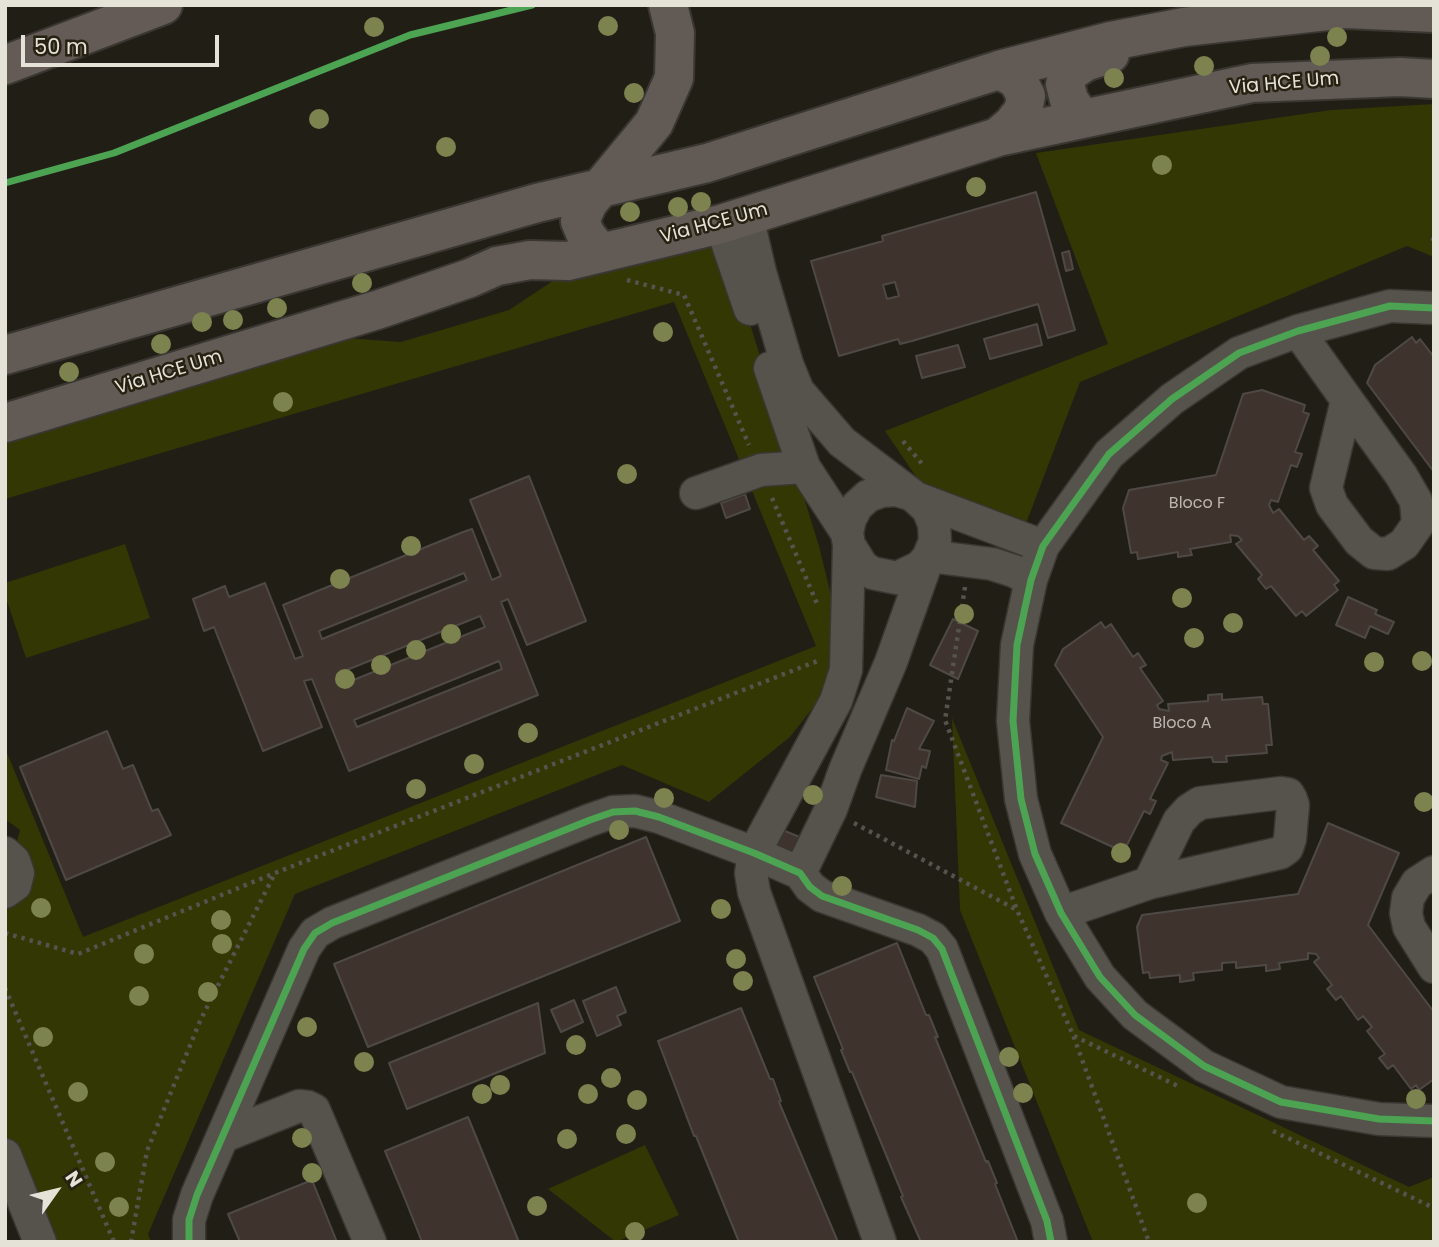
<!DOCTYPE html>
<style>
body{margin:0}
#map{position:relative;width:1439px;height:1247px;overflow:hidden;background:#211e16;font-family:Poppins,sans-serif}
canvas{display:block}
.frame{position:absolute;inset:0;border:7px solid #e5e2d8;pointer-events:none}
.north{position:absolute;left:21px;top:1156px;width:70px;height:70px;-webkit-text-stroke:5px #262111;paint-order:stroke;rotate:56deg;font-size:19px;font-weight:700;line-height:28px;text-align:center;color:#e5e2d8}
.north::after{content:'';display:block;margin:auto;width:24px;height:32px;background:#e5e2d8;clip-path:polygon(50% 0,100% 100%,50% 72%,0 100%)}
.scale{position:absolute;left:21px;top:35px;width:198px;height:32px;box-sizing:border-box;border:4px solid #e5e2d8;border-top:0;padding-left:9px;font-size:21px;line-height:24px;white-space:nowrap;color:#e5e2d8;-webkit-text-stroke:5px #262111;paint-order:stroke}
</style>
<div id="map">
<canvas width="1439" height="1247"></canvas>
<div class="frame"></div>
<div class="north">N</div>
<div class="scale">50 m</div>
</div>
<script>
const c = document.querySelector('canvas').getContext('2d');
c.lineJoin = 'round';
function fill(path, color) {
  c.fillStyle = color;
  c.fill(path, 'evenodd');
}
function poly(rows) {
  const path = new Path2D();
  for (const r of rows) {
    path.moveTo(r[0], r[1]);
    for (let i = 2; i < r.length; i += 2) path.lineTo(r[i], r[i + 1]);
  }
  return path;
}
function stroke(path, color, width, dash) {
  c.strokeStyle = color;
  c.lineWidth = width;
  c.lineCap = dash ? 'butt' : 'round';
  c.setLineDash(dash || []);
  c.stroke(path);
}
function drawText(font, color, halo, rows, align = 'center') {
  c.font = font + ' Poppins,sans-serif';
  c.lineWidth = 5;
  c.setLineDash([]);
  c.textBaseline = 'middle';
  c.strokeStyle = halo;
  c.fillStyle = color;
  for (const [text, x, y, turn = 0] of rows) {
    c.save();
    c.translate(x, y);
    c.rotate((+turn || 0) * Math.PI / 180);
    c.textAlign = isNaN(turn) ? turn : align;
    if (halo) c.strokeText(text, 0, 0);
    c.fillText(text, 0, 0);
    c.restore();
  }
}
fill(poly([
 [1434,104,1434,257,1407,246,1080,382,1020,539,921,484,885,431,1108,344,1036,153,1331,110],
 [724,240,819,546,839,628,833,682,790,737,709,802,622,765,295,894,148,1234,151,1242,35,1242,5,1159,5,901,29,869,17,841,20,830,5,819,5,748,83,937,816,646,674,302,5,499,5,441,346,338,401,342,509,310,574,267],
 [125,544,150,618,26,658,5,595,5,583],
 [952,718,1079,1030,1409,1187,1434,1177,1434,1242,1093,1242,960,910],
 [645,1145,679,1215,616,1242,548,1189]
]), '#323703');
const building = poly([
 [1036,192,1075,330,1048,338,1038,304,912,341,900,344,898,339,839,356,811,261,883,241,882,236,1036,192],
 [895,282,899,296,887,299,883,285,895,282],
 [1069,251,1073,269,1066,271,1062,253,1069,251],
 [1037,324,1042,345,990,359,984,339,1037,324],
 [1412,337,1416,343,1420,339,1434,357,1434,472,1367,383,1375,365,1412,337],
 [958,345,965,367,922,378,916,356,958,345],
 [1262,390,1305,405,1303,412,1309,414,1295,452,1302,454,1297,467,1291,465,1278,502,1271,500,1269,505,1273,513,1279,509,1304,540,1309,536,1318,546,1313,550,1339,581,1334,585,1338,590,1306,616,1302,611,1296,616,1271,586,1266,589,1258,579,1262,575,1236,544,1242,540,1238,536,1230,535,1231,542,1190,549,1192,555,1178,557,1178,552,1138,559,1137,552,1131,553,1123,508,1129,490,1216,475,1243,394,1262,390],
 [529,476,586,621,527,645,508,599,501,602,538,695,349,771,312,679,304,681,322,727,263,751,214,627,204,631,193,599,225,586,229,597,265,583,295,659,303,656,283,605,463,532,472,529,492,580,501,576,470,500,529,476],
 [464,573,467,580,322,639,319,631,464,573],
 [480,616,485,627,341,685,337,674,480,616],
 [499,661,502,669,357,727,354,720,499,661],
 [745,494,750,509,726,518,721,503,745,494],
 [1348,597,1377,610,1375,614,1394,622,1388,634,1370,626,1365,638,1336,625,1348,597],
 [953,619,978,631,958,679,930,665,953,619],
 [1101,622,1105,628,1111,624,1133,657,1138,653,1146,665,1140,668,1163,701,1157,705,1159,709,1169,711,1168,704,1208,701,1208,695,1222,694,1222,700,1262,697,1263,704,1268,704,1272,745,1266,745,1267,753,1226,756,1227,762,1213,762,1212,757,1173,760,1172,752,1162,756,1161,760,1168,763,1150,799,1156,801,1150,814,1144,811,1126,847,1120,843,1117,849,1061,823,1103,737,1055,665,1063,649,1101,622],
 [907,708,934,721,919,749,930,751,926,768,922,766,919,779,886,770,892,740,894,741,907,708],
 [107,731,123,769,133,765,152,811,158,809,171,835,66,880,20,767,107,731],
 [881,775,917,781,915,807,876,797,881,775],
 [1328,823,1399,853,1368,925,1434,1012,1434,1079,1419,1090,1416,1085,1411,1089,1393,1065,1388,1069,1379,1058,1385,1054,1367,1031,1372,1027,1363,1016,1358,1020,1341,996,1336,1000,1327,989,1332,985,1314,962,1319,958,1316,954,1308,953,1308,959,1279,963,1280,969,1266,971,1266,965,1236,968,1236,962,1222,963,1222,970,1193,973,1194,980,1180,982,1180,975,1150,978,1149,972,1143,973,1137,927,1142,915,1298,894,1328,823],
 [775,827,807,840,801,857,768,842,775,827],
 [646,837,680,921,368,1047,334,964,646,837],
 [897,943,926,1015,929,1015,938,1037,935,1037,986,1162,988,1161,997,1183,995,1184,1018,1242,921,1242,901,1197,903,1196,852,1072,850,1072,841,1050,843,1049,814,977,897,943],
 [616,987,626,1012,617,1016,621,1025,597,1036,583,1001,616,987],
 [574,1000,583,1022,561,1032,551,1010,574,1000],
 [538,1003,545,1053,407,1109,389,1063,538,1003],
 [741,1008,770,1079,773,1079,781,1101,779,1102,838,1242,739,1242,696,1136,694,1136,658,1041,741,1008],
 [468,1117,488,1166,519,1242,422,1242,405,1199,385,1151,468,1117],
 [312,1180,337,1242,240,1242,228,1214,312,1180]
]);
fill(building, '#3f332e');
stroke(building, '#4e4944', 2);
const minor = poly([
 [747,216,760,272,787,364,798,391,842,442,916,498,928,509,934,524,935,541,928,558,920,567,897,578,872,573,862,566,849,545,847,533,850,519,857,506,868,496,882,491,896,490,910,494],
 [721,224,750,309],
 [1434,308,1390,306,1298,331,1239,353,1172,399,1109,454,1043,546,1031,580,1017,645,1013,721,1021,799,1035,854,1061,913,1100,977,1135,1015,1204,1066,1281,1102,1379,1119,1434,1121],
 [1298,331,1347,400,1401,475,1416,501,1418,524,1404,544,1388,554,1374,553,1359,541,1332,505,1326,488,1347,400],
 [770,368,804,467,847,533],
 [696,493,761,470,804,467],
 [916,498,1043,546],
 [849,545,846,670,836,701,754,853,751,873,754,892,880,1242],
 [929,556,992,564,1014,571,1031,580],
 [5,853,14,861,18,873,15,885,5,892],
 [1434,872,1417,883,1408,898,1406,913,1409,927,1434,967],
 [800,873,831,809,845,770,891,662,928,558],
 [1061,913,1149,883,1280,853,1287,848,1290,839,1293,805,1291,799,1288,794,1281,793,1200,803,1189,810,1179,821,1149,883],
 [224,1136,299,1106,308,1107,314,1110,370,1242],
 [5,1155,40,1242],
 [189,1242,189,1220,197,1195,304,949,315,933,332,923,590,820,613,812,635,811,659,817,754,853,800,873,810,887,822,896,918,930,933,938,942,949,1047,1221,1051,1242]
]);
const major = poly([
 [1082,119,1069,100,1065,84,1070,72,1085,62,1110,54],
 [998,137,1012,125,1023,111,1026,96,1017,79,999,70],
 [600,253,586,235,580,221,588,203,654,123,674,78,675,33,668,5],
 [5,355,537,203,707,163,999,70,1111,41,1184,27,1345,9,1434,13],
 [5,423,380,309,470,278,497,266,530,260,568,261,721,224,998,137,1252,83,1400,77,1434,79]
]);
const highway = poly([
 [5,65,163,5]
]);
stroke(minor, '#3a3732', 35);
stroke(major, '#3a3732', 42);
stroke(highway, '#3a3732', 42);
stroke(poly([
 [1432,241,1434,238],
 [627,280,684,295,749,445],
 [903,441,923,465],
 [772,498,818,606],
 [965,587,945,720,1017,910,1073,1035,1149,1242],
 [854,823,1017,910],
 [5,933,78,954,275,873,820,660],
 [5,988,114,1242],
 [1074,1036,1180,1087],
 [1273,1131,1434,1208],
 [131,1242,147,1151,200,1021,275,873]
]), '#55534d', 4.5, [3.5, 5]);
stroke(minor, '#55534c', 32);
stroke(major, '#625a55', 38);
stroke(highway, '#645a56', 38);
stroke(poly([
 [5,183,114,153,410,35,532,5],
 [1434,308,1390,306,1298,331,1239,353,1172,399,1109,454,1043,546,1031,580,1017,645,1013,721,1021,799,1035,854,1061,913,1100,977,1135,1015,1204,1066,1281,1102,1379,1119,1434,1121],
 [189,1242,189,1220,197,1195,304,949,315,933,332,923,590,820,613,812,635,811,659,817,754,853,800,873,810,887,822,896,918,930,933,938,942,949,1047,1221,1051,1242]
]), '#4ca352', 7);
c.fillStyle = '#7d834e';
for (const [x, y] of [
 [608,26],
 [374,27],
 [1337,37],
 [1320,56],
 [1204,66],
 [1114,78],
 [634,93],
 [319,119],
 [446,147],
 [1162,165],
 [976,187],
 [701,202],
 [678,207],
 [630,212],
 [362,283],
 [277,308],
 [233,320],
 [202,322],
 [663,332],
 [161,344],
 [69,372],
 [283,402],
 [627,474],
 [411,546],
 [340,579],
 [1182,598],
 [964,614],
 [1233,623],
 [451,634],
 [1194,638],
 [416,650],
 [1422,661],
 [1374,662],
 [381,665],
 [345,679],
 [528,733],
 [474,764],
 [416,789],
 [813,795],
 [664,798],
 [1424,802],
 [619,830],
 [1121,853],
 [842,886],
 [41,908],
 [721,909],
 [221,920],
 [222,944],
 [144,954],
 [736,959],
 [743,981],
 [208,992],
 [139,996],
 [307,1027],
 [43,1037],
 [576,1045],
 [1009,1057],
 [364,1062],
 [611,1078],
 [500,1085],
 [78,1092],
 [1023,1093],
 [482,1094],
 [588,1094],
 [1416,1099],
 [637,1100],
 [626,1134],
 [302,1138],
 [567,1139],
 [105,1162],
 [312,1173],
 [1197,1203],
 [537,1206],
 [119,1207],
 [635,1232]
]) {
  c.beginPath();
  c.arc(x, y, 10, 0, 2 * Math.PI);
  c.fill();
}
drawText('16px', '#bcb6ae', null, [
 ["Bloco F",1197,504],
 ["Bloco A",1182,724]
]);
drawText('19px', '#e5e2d8', '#262111', [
 ["Via HCE Um",1284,84,-5],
 ["Via HCE Um",714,224,-15],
 ["Via HCE Um",169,373,-17]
]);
</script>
